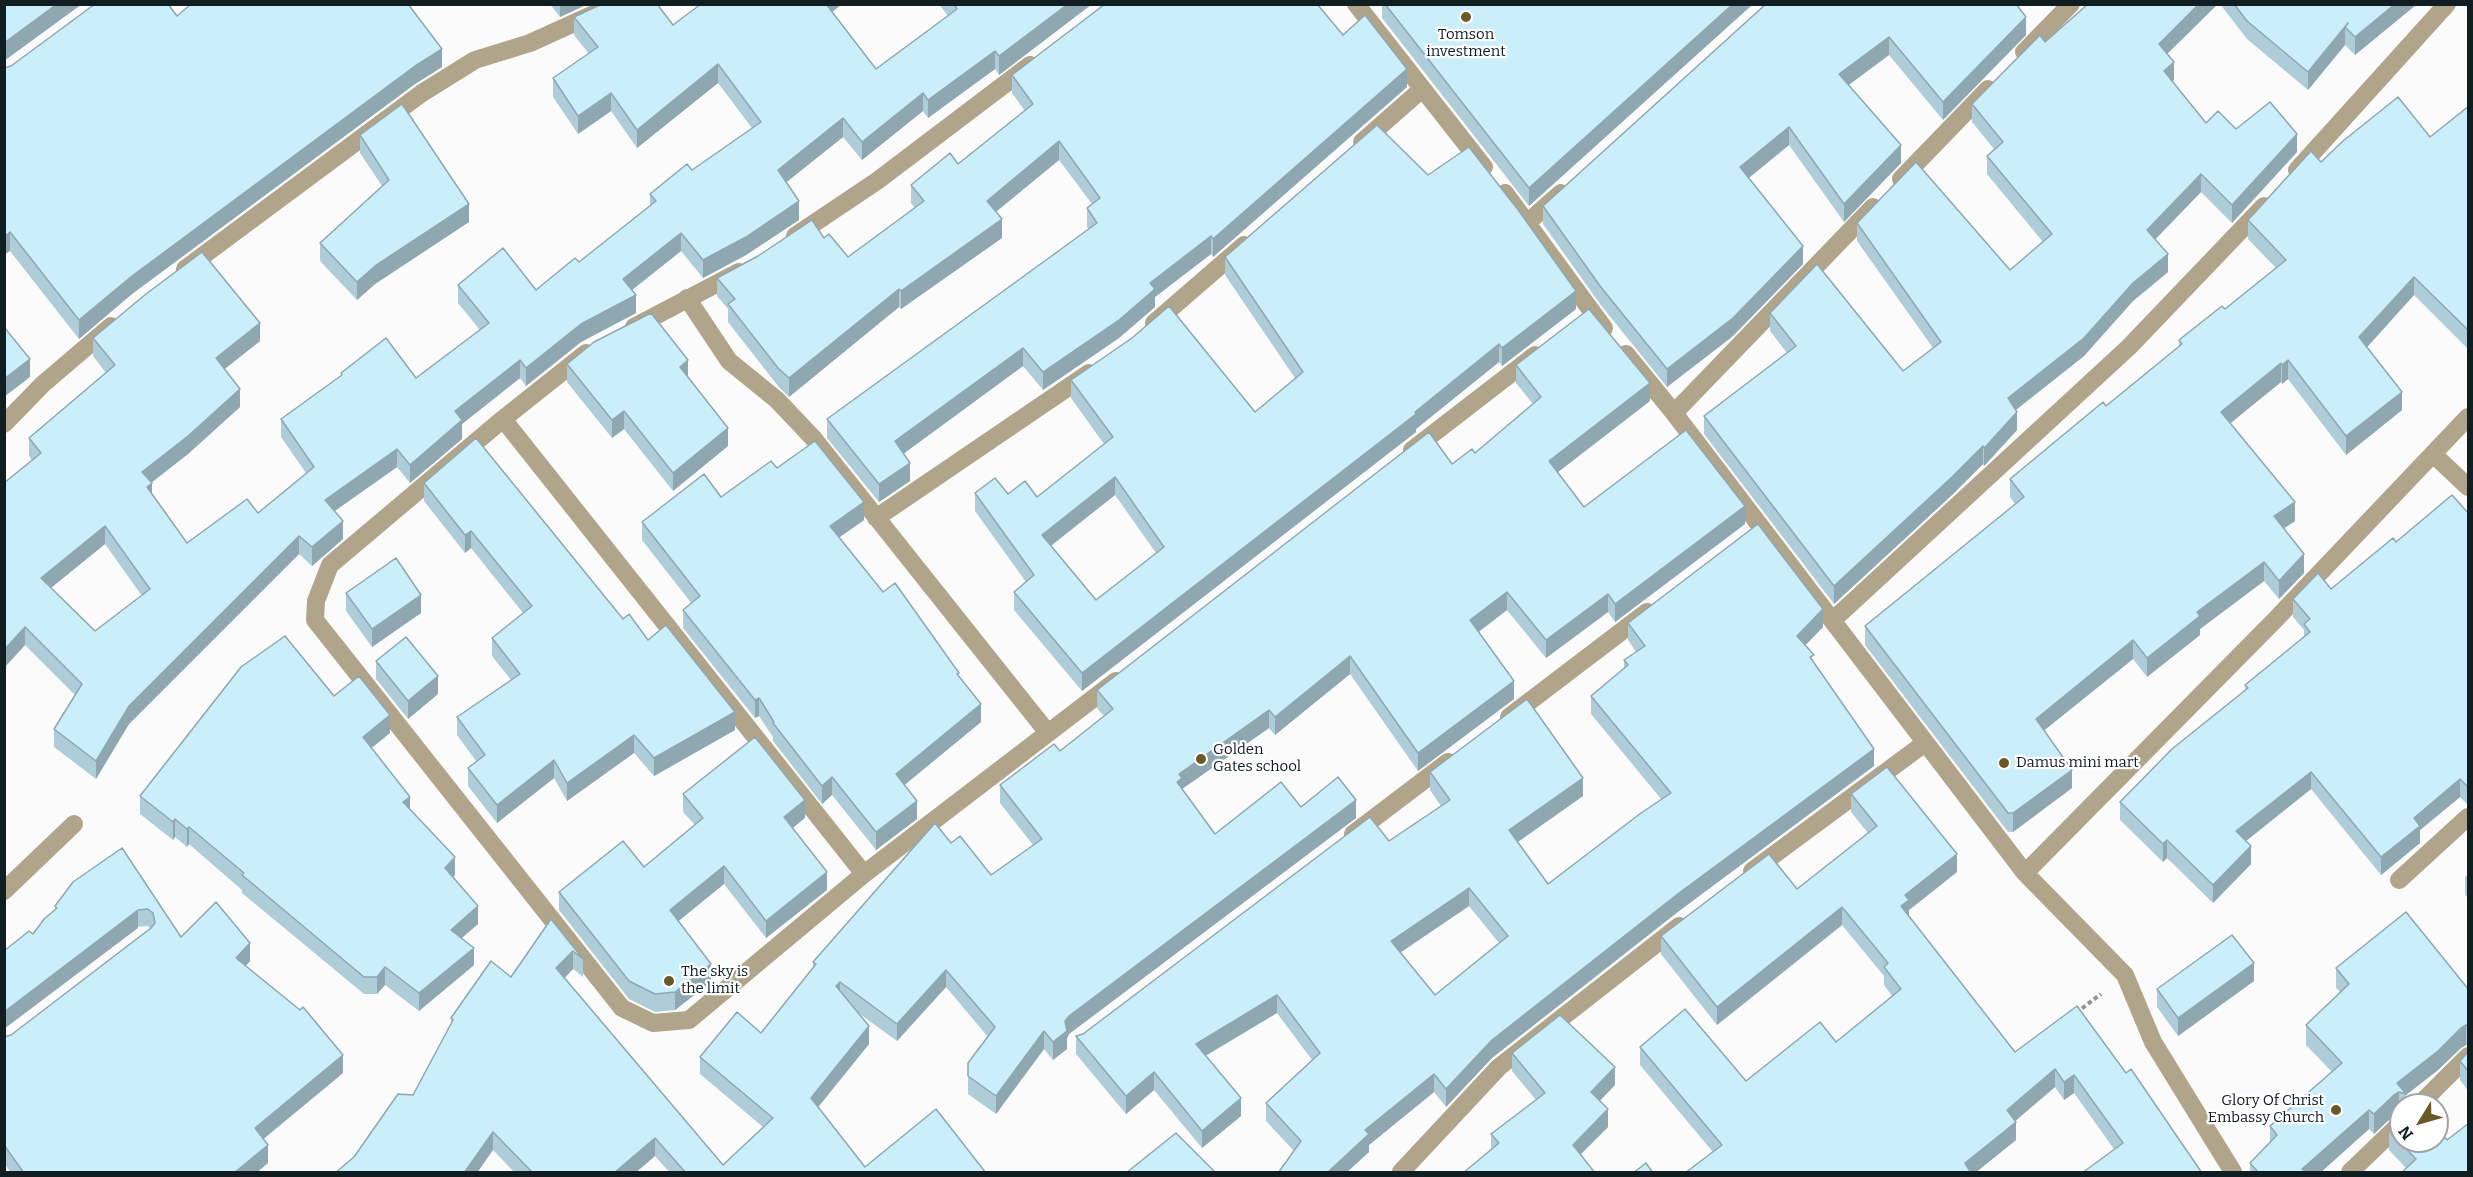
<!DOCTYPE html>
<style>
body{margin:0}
#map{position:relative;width:2473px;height:1177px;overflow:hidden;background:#fbfbfb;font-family:Bitter,serif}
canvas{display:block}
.frame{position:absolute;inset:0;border:6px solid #101d21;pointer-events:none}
.north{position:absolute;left:2389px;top:1093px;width:60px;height:60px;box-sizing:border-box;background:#fff;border:2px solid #9fa5a6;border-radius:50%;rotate:233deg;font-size:16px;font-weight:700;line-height:24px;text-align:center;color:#101d21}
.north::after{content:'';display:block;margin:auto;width:21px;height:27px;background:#6b5927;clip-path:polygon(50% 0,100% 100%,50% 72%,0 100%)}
</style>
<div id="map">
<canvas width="2473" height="1177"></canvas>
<div class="frame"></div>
<div class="north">N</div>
</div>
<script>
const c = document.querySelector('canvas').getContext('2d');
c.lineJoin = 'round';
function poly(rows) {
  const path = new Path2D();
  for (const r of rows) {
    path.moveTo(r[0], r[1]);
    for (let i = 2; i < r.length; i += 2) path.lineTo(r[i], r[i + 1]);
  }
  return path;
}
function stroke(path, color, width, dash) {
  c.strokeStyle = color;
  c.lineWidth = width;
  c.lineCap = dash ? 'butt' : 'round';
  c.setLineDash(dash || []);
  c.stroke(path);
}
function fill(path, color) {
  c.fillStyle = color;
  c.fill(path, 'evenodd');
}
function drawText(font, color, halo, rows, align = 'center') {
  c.font = font + ' Bitter,serif';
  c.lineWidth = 4.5;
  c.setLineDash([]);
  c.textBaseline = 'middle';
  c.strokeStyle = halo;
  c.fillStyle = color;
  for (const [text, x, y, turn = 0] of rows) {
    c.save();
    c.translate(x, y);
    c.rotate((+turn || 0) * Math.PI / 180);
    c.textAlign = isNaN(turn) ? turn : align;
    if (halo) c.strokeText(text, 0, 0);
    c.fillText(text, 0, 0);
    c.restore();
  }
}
stroke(poly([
 [2076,1013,2101,994]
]), '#909698', 4, [4.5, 3]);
stroke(poly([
 [1356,4,1484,167],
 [2024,52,2071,4],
 [1362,142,1421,90],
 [2297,170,2447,4],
 [1901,179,1988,89],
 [1505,193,1604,328],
 [1528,222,1561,193],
 [795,236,877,181,1030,65],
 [185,269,422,93,475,60,530,43,616,4],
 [687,298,729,361,777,400,814,439,1048,733],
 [1154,323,1244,245],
 [634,327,739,272],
 [586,353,503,419,330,565,316,601,315,620,622,1008,653,1023,689,1020,864,874,1116,681],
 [1626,354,1674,413,2025,873,2125,975,2153,1042,2233,1172],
 [1674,413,1873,207],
 [503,419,864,874],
 [4,424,43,384,111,326],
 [1412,450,1535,355],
 [2433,454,2468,487],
 [876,518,1089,373],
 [1833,620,2129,347,2264,206],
 [1509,717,1647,612],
 [1353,834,1448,762],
 [1752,871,1925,743],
 [2025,873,2274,621,2468,417],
 [2399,880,2468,817],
 [4,891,74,824],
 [2419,1105,2468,1056],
 [1401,1172,1499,1067,1679,926],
 [2350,1172,2401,1123]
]), '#b0a58a', 18);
fill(poly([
 [550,4,588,4,560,17],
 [701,4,842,4,832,12,876,69,948,16,939,4,1092,4,999,75,995,69,928,118,923,111,862,160,843,137,786,182,799,220,746,255,703,278,681,251,632,290,636,313,581,342,526,386,520,378,462,424,462,439,410,483,397,467,334,511,343,539,312,566,299,554,129,724,96,779,54,747,54,729,75,695,25,645,4,668,32,460,29,456,29,438,106,373,93,356,93,338,260,341,224,369,240,407,188,454,151,483,152,493,187,543,258,513,306,473,281,437,281,419,341,376,341,373,416,378,480,330,458,303,458,285,536,290,579,262,650,206,650,194,692,170,752,128,718,83,637,148,611,111,578,134,553,97,553,78,589,54,574,35,574,17,673,25],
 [105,544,142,596,95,631,51,588],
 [1382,4,1753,4,1529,206,1382,18],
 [1766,4,2026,35,1943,120,1889,55,1849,85,1901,163,1844,222,1789,145,1749,178,1803,264,1733,336,1667,387,1600,304,1543,224,1543,206],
 [2220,4,2417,4,2355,55,2345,45,2308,90,2247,39],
 [2468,13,2469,13,2469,33,2468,32],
 [177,16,442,67,415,84,132,294,79,339,10,251,4,68],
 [1343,35,1407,87,1213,257,1211,254,1155,297,1155,307,1119,338,1043,390,1023,366,904,453,910,481,879,502,827,438,827,419,1089,230,1087,227,1087,208,1092,204,1059,160,996,212,1002,238,901,309,899,307,789,397,778,386,728,322,728,309,717,296,717,278,824,238,848,257,915,208,911,203,911,185,958,164,1025,111,1012,93,1012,75],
 [2045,42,2167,54,2174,80,2172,81,2206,123,2236,129,2297,152,2232,223,2201,192,2155,239,2168,272,2133,301,2084,356,2016,410,2017,430,1988,462,1984,466,1983,464,1952,495,1834,604,1704,434,1704,416,1787,353,1770,331,1770,313,1903,371,1933,348,1857,241,1857,223,2010,270,2043,242,1987,174,1987,156,1994,149,1972,122,1972,104],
 [2469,105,2469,350,2414,295,2367,347,2402,410,2346,455,2288,379,2282,384,2281,382,2230,423,2295,521,2284,528,2304,573,2279,599,2264,581,2200,629,2200,635,2147,677,2133,659,2044,730,2072,788,2013,832,2008,832,1865,645,1865,626,2015,504,2010,497,2010,479,2106,406,2179,346,2179,340,2225,309,2276,268,2248,239,2248,220,2321,162,2430,137],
 [360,135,469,222,375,284,357,300,320,261,320,243,382,186,360,153],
 [1428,175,1576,309,1502,366,1499,362,1416,429,1416,432,1082,691,1014,610,1014,592,1026,582,975,511,975,493,1008,494,1037,497,1104,444,1071,398,1071,380,1255,412,1295,378,1225,275,1225,257],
 [1115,495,1156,553,1096,600,1051,545],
 [567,364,688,378,728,446,673,491,624,429,612,438,567,382],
 [1516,365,1650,401,1558,472,1584,507,1745,524,1615,622,1608,612,1546,658,1507,610,1479,632,1514,699,1418,771,1350,674,1275,735,1269,728,1182,789,1215,834,1301,807,1356,818,1069,1034,1067,1038,1067,1049,1053,1060,1044,1049,996,1114,968,1094,968,1063,988,1037,946,987,897,1041,857,1012,869,1044,818,1107,865,1167,986,1173,670,1173,655,1156,635,1173,515,1173,493,1150,354,1157,413,1095,451,1024,451,1018,511,977,551,919,583,959,583,977,573,969,565,978,723,1165,763,1127,700,1074,700,1057,761,1033,813,968,813,962,951,843,991,875,1033,845,1000,803,1000,785,1060,751,1104,716,1097,708,1097,690,1452,464,1475,453,1533,404,1516,383],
 [777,468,864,520,839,537,883,592,959,676,981,722,904,785,917,819,876,850,832,795,822,804,773,741,773,737,759,716,755,718,683,628,683,610,692,604,642,540,642,522,721,497],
 [424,483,623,619,648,640,735,730,654,776,634,753,567,801,554,778,497,823,468,786,468,768,476,761,457,735,457,717,511,680,492,656,492,638,523,613,471,548,465,553,424,501],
 [2469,514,2469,806,2460,797,2420,830,2420,843,2381,875,2311,789,2246,841,2251,864,2213,903,2167,858,2163,862,2120,820,2120,802,2245,691,2245,685,2304,637,2304,630,2293,617,2293,599,2331,589,2396,542],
 [346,593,421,613,372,647,346,611],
 [1628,623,1823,627,1805,645,1814,662,1874,766,1679,911,1492,1058,1446,1107,1434,1092,1369,1145,1369,1152,1346,1173,1278,1173,1294,1151,1266,1121,1266,1103,1312,1060,1277,1013,1206,1056,1241,1116,1202,1148,1154,1090,1126,1114,1076,1054,1076,1036,1083,1034,1389,841,1441,806,1430,790,1430,772,1583,796,1518,842,1548,884,1661,799,1591,714,1591,696,1624,668,1624,660,1636,652,1628,640],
 [1469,906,1499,943,1435,995,1400,952],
 [376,661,438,694,408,719,376,679],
 [334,696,390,733,371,748,410,809,455,875,453,877,478,924,462,938,474,965,419,1011,385,985,377,994,364,994,242,893,242,890,189,844,187,847,175,837,173,840,140,814,140,796],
 [683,794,805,818,792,828,827,890,766,938,724,884,678,921,711,982,675,1010,655,1012,629,999,559,910,559,892,644,867,695,825,683,812],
 [1851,794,1957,872,1909,910,1909,916,2015,1052,2126,1073,2202,1173,2114,1149,2074,1093,2064,1100,2055,1087,2015,1121,2016,1140,1975,1173,1685,1173,1713,1152,1640,1065,1640,1047,1746,1081,1836,1042,1892,996,1884,985,1884,976,1842,925,1717,1025,1661,954,1661,936,1797,889,1868,833,1851,812],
 [122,848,181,937,250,961,246,966,343,1073,263,1139,268,1163,256,1173,11,1173,4,1163,4,1037,11,1035,150,928,148,926,33,934,55,911,55,906],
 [2469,874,2469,899,2465,895,2465,877],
 [2336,968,2469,990,2469,1046,2466,1045,2461,1048,2438,1070,2406,1095,2406,1105,2401,1105,2401,1112,2399,1112,2394,1115,2374,1134,2369,1129,2320,1173,2250,1173,2250,1163,2270,1142,2270,1126,2332,1072,2306,1045,2306,1025,2340,992,2336,988],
 [2254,981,2178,1036,2157,1007,2157,989],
 [2469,1051,2469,1092,2460,1080,2460,1061],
 [1512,1053,1615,1085,1600,1100,1608,1127,1581,1154,1491,1150,1491,1134,1536,1100,1512,1071],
 [2389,1131,2469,1173,2406,1168,2389,1150]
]), '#afcdd8');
fill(poly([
 [57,4,82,4,4,61,4,43],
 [560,4,588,4,560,17],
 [823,4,842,4,823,19],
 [1068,4,1092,4,999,75,999,56],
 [1733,4,1753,4,1529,206,1529,188],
 [2199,4,2218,4,2159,62,2159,44],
 [2395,4,2417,4,2355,55,2355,37],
 [2026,17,2026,35,1943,120,1943,102],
 [2345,27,2345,45,2308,90,2308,72],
 [1889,37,1889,55,1839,92,1839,74],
 [442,49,442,67,415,84,132,294,79,339,79,320,132,276,415,66],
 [995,51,995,69,928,118,928,100],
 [2174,62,2174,80,2164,89,2164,71],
 [718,64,718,83,637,148,637,130],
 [1407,69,1407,87,1213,257,1213,239],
 [611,93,611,111,578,134,578,116],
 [923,93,923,111,862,160,862,142],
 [843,118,843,137,778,189,778,170],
 [1789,127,1789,145,1740,185,1740,167],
 [2297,134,2297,152,2232,223,2232,205],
 [1059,141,1059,160,987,219,987,201],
 [1901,145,1901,163,1844,222,1844,204],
 [2201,174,2201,192,2147,248,2147,230],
 [799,201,799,220,746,255,703,278,703,260],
 [469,204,469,222,375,284,357,300,357,282,375,266],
 [1002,219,1002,238,901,309,901,291],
 [10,232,10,251,4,255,4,237],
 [681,233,681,251,623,297,623,279],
 [1211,236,1211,254,1155,297,1155,307,1119,338,1043,390,1043,372,1150,283],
 [1803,246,1803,264,1733,336,1667,387,1667,369],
 [2168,254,2168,272,2133,301,2084,356,2008,416,2008,398,2133,283],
 [2414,277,2414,295,2359,356,2359,337],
 [899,289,899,307,789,397,789,378],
 [1576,291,1576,309,1502,366,1502,348],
 [636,295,636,313,581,342,526,386,526,368,581,324],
 [260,323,260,341,216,376,216,358],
 [1499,344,1499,362,1416,429,1416,432,1082,691,1082,673,1415,412],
 [1023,348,1023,366,895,460,895,441],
 [30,359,30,377,4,397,4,379],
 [520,360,520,378,462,424,462,439,410,483,410,465,455,411],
 [688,360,688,378,680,367],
 [2288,360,2288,379,2282,384,2282,365],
 [2281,363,2281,382,2221,431,2221,412],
 [1650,383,1650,401,1549,479,1549,461],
 [240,389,240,407,188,454,142,490,142,472],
 [2402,392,2402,410,2346,455,2346,436],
 [624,411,624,429,612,438,612,420],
 [2017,412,2017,430,1984,466,1984,448],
 [728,428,728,446,673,491,673,473],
 [1983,446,1983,464,1952,495,1834,604,1834,586],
 [397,449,397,467,325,518,325,500],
 [910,463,910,481,879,502,879,484],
 [1115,477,1115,495,1042,553,1042,535],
 [152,483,152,501,147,487],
 [864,502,864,520,830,544,830,526],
 [2295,502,2295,521,2274,535,2274,516],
 [1745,506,1745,524,1615,622,1615,604],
 [343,521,343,539,312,566,312,547],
 [105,526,105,544,41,596,41,578],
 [471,531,471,548,465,553,465,535],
 [299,536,299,554,129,724,96,779,96,761,129,706],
 [2304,554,2304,573,2279,599,2279,581],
 [2264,562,2264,581,2200,629,2200,635,2147,677,2147,658,2197,612],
 [1507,592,1507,610,1470,638,1470,620],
 [1608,594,1608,612,1546,658,1546,640],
 [421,595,421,613,372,647,372,629],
 [1823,609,1823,627,1797,654,1797,636],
 [25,627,25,645,4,668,4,650],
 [2133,640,2133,659,2036,737,2036,719],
 [1350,656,1350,674,1275,735,1275,717],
 [438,676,438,694,408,719,408,701],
 [1514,681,1514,699,1418,771,1418,753],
 [759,698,759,716,755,718,755,700],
 [981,704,981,722,896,792,896,774],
 [1269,710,1269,728,1182,789,1177,782,1179,774],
 [735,712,735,730,654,776,654,758],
 [390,715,390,733,363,755,363,737],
 [634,735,634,753,567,801,567,783],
 [1874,749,1874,766,1679,911,1492,1058,1446,1107,1446,1089,1492,1040,1679,893],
 [554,760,554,778,497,823,497,805],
 [2072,770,2072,788,2013,832,2013,813],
 [2311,772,2311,789,2236,849,2236,831],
 [832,777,832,795,822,804,822,786],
 [1583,778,1583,796,1509,848,1509,830],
 [2460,779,2460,797,2420,830,2420,843,2381,875,2381,857,2414,818],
 [410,797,410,815,403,802],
 [805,800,805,818,784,835,784,817],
 [1356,800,1356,818,1069,1034,1067,1038,1067,1049,1053,1060,1053,1042,1069,1016],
 [917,801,917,819,876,850,876,832],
 [175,819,175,837,173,840,173,822],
 [189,827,189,844,187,847,187,829],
 [2167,840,2167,858,2163,862,2163,844],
 [2251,846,2251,864,2213,903,2213,885],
 [1957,854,1957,872,1909,910,1909,918,1901,906,1905,895],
 [455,857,455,875,445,885,445,868],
 [724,866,724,884,670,928,670,910],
 [827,872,827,890,766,938,766,921],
 [1469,888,1469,906,1391,959,1391,941],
 [478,906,478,924,451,947,451,930],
 [1842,907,1842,925,1717,1025,1717,1007],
 [138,910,138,928,4,1029,4,1012],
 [250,943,250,961,236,976,236,958],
 [474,948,474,965,419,1011,419,993],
 [573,951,573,969,556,986,556,968],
 [2254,963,2254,981,2178,1036,2178,1018],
 [711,964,711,982,675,1010,675,992],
 [385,967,385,985,377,994,377,977],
 [946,970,946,987,897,1041,897,1024],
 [840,982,840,1000,836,986],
 [1277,995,1277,1013,1196,1061,1196,1044],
 [2466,1025,2466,1045,2461,1048,2438,1070,2406,1095,2406,1094,2399,1092,2399,1112,2394,1115,2374,1134,2374,1114,2397,1083,2461,1028],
 [869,1026,869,1044,811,1116,811,1098],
 [1044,1031,1044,1049,996,1114,996,1096],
 [343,1055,343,1073,255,1146,255,1128],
 [1615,1067,1615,1085,1591,1110,1591,1092],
 [2055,1069,2055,1087,2007,1128,2007,1110],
 [1154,1072,1154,1090,1126,1114,1126,1096],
 [1434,1074,1434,1092,1369,1145,1369,1152,1346,1173,1327,1173,1365,1130],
 [2074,1075,2074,1093,2064,1100,2064,1082],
 [1241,1098,1241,1116,1202,1148,1202,1131],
 [1608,1109,1608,1127,1573,1162,1573,1145],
 [2369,1110,2369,1129,2320,1173,2302,1173,2302,1169],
 [2016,1122,2016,1140,1975,1173,1965,1173,1965,1163],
 [493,1132,493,1150,477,1173,464,1173],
 [655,1138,655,1156,635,1173,614,1173],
 [268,1145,268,1163,256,1173,234,1173]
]), '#8ea7b0');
const building = poly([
 [4,4,57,4,4,43,4,4],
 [95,4,168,4,177,16,191,4,408,4,442,49,415,66,132,276,79,320,10,232,4,237,4,68,11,66,95,4],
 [602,4,657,4,673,25,701,4,826,4,876,69,957,9,954,4,1068,4,999,56,995,51,928,100,923,93,862,142,843,118,778,170,799,201,746,237,703,260,681,233,623,279,636,295,581,324,526,368,520,360,455,411,462,420,410,465,397,449,325,500,343,521,312,547,299,536,129,706,96,761,54,729,82,684,25,627,4,650,4,483,41,453,29,438,115,365,93,338,146,294,202,252,260,323,216,358,240,389,188,436,142,472,152,483,147,487,187,543,247,499,258,513,314,467,281,419,342,375,341,373,386,338,416,378,489,323,458,285,503,248,536,290,575,258,579,262,656,201,650,194,687,164,692,170,761,122,718,64,637,130,611,93,578,116,553,78,598,47,574,17,602,4],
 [105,526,150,589,95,631,41,578,105,526],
 [1105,4,1317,4,1343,35,1365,15,1407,69,1213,239,1211,236,1150,283,1155,289,1119,320,1043,372,1023,348,895,441,910,463,879,484,827,419,1097,223,1087,208,1100,198,1059,141,987,201,1002,219,901,291,899,289,789,378,778,368,728,304,735,299,717,278,758,256,812,220,824,238,829,234,848,257,924,201,911,185,950,153,958,164,1033,104,1012,75,1105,4],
 [1385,4,1733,4,1529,188,1385,4],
 [1766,4,2016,4,2026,17,1943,102,1889,37,1839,74,1901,145,1844,204,1789,127,1740,167,1803,246,1733,318,1667,369,1600,286,1543,206,1766,4],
 [2088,4,2199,4,2159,44,2174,62,2164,71,2206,123,2218,111,2236,129,2270,102,2297,134,2232,205,2201,174,2147,230,2168,254,2133,283,2084,338,2008,398,2017,412,1988,444,1984,448,1983,446,1952,477,1834,586,1704,416,1796,346,1770,313,1817,264,1903,371,1941,342,1857,223,1916,162,2010,270,2052,234,1987,156,2003,142,1972,104,2040,35,2045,42,2088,4],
 [2234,4,2395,4,2355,37,2345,27,2348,23,2308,72,2247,21,2234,4],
 [2398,97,2430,137,2469,106,2469,331,2414,277,2359,337,2402,392,2346,436,2288,360,2282,365,2281,363,2221,412,2295,502,2274,516,2304,554,2279,581,2264,562,2197,612,2200,616,2147,658,2133,640,2036,719,2072,770,2013,813,2008,813,1865,626,2024,497,2010,479,2103,402,2106,406,2182,344,2179,340,2222,306,2225,309,2286,260,2248,220,2311,151,2321,162,2343,141,2398,97],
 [402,104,469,204,375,266,357,282,320,243,389,180,360,135,402,104],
 [1377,125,1428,175,1469,147,1519,211,1576,291,1502,348,1499,344,1415,412,1416,414,1082,673,1014,592,1034,575,975,493,995,478,1008,494,1025,481,1037,497,1113,437,1071,380,1132,338,1169,306,1255,412,1303,372,1225,257,1377,125],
 [1115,477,1164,547,1096,600,1042,535,1115,477],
 [1589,309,1650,383,1549,461,1584,507,1686,430,1745,506,1615,604,1608,594,1546,640,1507,592,1470,620,1514,681,1418,753,1350,656,1275,717,1269,710,1179,774,1182,778,1177,782,1215,834,1281,782,1301,807,1338,777,1356,800,1069,1016,1065,1021,1067,1031,1053,1042,1044,1031,996,1096,968,1076,968,1063,995,1027,946,970,897,1024,840,982,836,986,869,1026,811,1098,865,1167,936,1109,986,1173,686,1173,655,1138,614,1173,533,1173,493,1132,464,1173,335,1173,354,1157,398,1094,413,1095,453,1020,451,1018,491,961,511,977,551,919,583,959,573,951,556,968,723,1165,773,1118,700,1057,737,1012,761,1033,816,964,813,962,935,823,951,843,960,836,991,875,1042,839,1000,785,1054,744,1060,751,1113,709,1097,690,1429,432,1452,464,1472,449,1475,453,1541,397,1516,365,1589,309],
 [651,313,688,360,680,367,728,428,673,473,624,411,612,420,567,364,594,342,651,313],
 [4,327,30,359,4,379,4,327],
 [476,438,623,619,629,614,648,640,666,625,735,712,654,758,634,735,567,783,554,760,497,805,468,768,485,755,457,717,520,674,492,638,532,606,471,531,465,535,424,483,476,438],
 [815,441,864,502,830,526,883,592,895,583,959,673,957,674,981,704,896,774,917,801,876,832,832,777,822,786,773,723,774,722,759,698,755,700,683,610,700,596,642,522,704,474,721,497,771,461,777,468,815,441],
 [2452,495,2469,514,2469,788,2460,779,2414,818,2420,826,2381,857,2311,772,2236,831,2251,846,2213,885,2167,840,2163,844,2120,802,2172,749,2248,688,2245,685,2310,632,2304,624,2310,619,2293,599,2318,573,2331,589,2393,538,2396,542,2452,495],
 [1758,524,1823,609,1797,636,1814,655,1810,657,1874,749,1679,893,1492,1040,1446,1089,1434,1074,1365,1130,1369,1134,1327,1173,1278,1173,1301,1141,1266,1103,1320,1053,1277,995,1196,1044,1241,1098,1202,1131,1154,1072,1126,1096,1076,1036,1083,1034,1370,817,1389,841,1450,800,1430,772,1527,699,1583,778,1509,830,1548,884,1641,813,1671,793,1591,696,1628,665,1624,660,1645,646,1628,623,1758,524],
 [1469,888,1508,936,1435,995,1391,941,1469,888],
 [396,558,421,595,372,629,346,593,396,558],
 [285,636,334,696,359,676,390,715,363,737,410,797,403,802,455,857,445,868,478,906,451,930,474,948,419,993,385,967,377,977,364,977,242,875,244,873,189,827,187,829,175,819,173,822,140,796,241,667,285,636],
 [406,637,438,676,408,701,376,661,406,637],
 [755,737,805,800,784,817,827,872,766,921,724,866,670,910,711,964,675,992,655,994,629,981,559,892,623,841,644,867,703,818,683,794,755,737],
 [1887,767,1957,854,1905,895,1909,900,1901,906,2015,1052,2077,1006,2126,1073,2131,1069,2202,1173,2082,1173,2123,1143,2074,1075,2064,1082,2055,1069,2007,1110,2016,1122,1965,1163,1971,1173,1685,1173,1722,1145,1640,1047,1685,1009,1746,1081,1820,1022,1836,1042,1901,989,1884,967,1888,963,1842,907,1717,1007,1661,936,1769,854,1797,889,1877,826,1851,794,1887,767],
 [122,848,181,937,216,902,250,943,236,958,300,1010,303,1007,343,1055,255,1128,268,1145,234,1173,24,1173,4,1145,4,1037,11,1035,151,928,155,923,153,913,148,909,138,910,4,1012,4,951,29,931,33,934,44,919,57,908,55,906,73,882,122,848],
 [2406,912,2469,990,2469,1026,2466,1025,2461,1028,2438,1051,2397,1083,2406,1094,2399,1092,2394,1095,2374,1114,2369,1110,2302,1169,2306,1173,2259,1173,2250,1163,2277,1135,2270,1126,2342,1063,2306,1025,2349,984,2336,968,2406,912],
 [2232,935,2254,963,2178,1018,2157,989,2232,935],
 [1560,1015,1615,1067,1591,1092,1608,1109,1573,1145,1595,1173,1463,1173,1499,1143,1491,1134,1545,1093,1512,1053,1560,1015],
 [2469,1051,2469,1072,2460,1061,2469,1051],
 [2411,1099,2416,1105,2412,1105,2411,1099],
 [2401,1119,2401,1141,2437,1141,2437,1129,2447,1140,2469,1123,2469,1173,2401,1173,2416,1159,2389,1131,2401,1119],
 [1176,1133,1216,1173,1126,1173,1176,1133],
 [1646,1163,1653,1173,1633,1173,1646,1163]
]);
fill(building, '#cbeefb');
stroke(building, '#8ea7b0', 1.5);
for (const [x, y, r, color] of [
 [1466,17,6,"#6b5927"],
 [1201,759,6,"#6b5927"],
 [2004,763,6,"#6b5927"],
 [669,981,6,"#6b5927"],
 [2336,1110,6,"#6b5927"]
]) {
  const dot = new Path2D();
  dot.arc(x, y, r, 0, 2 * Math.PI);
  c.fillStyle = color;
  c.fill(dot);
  stroke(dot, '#fff', 2);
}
drawText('15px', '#101d21', '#fff', [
 ["Tomson",1466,35,"center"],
 ["investment",1466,52,"center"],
 ["Golden",1213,750],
 ["Gates school",1213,767],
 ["Damus mini mart",2016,763],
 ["The sky is",681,972],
 ["the limit",681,989],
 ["Glory Of Christ",2324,1101,"right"],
 ["Embassy Church",2324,1118,"right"]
], 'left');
</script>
